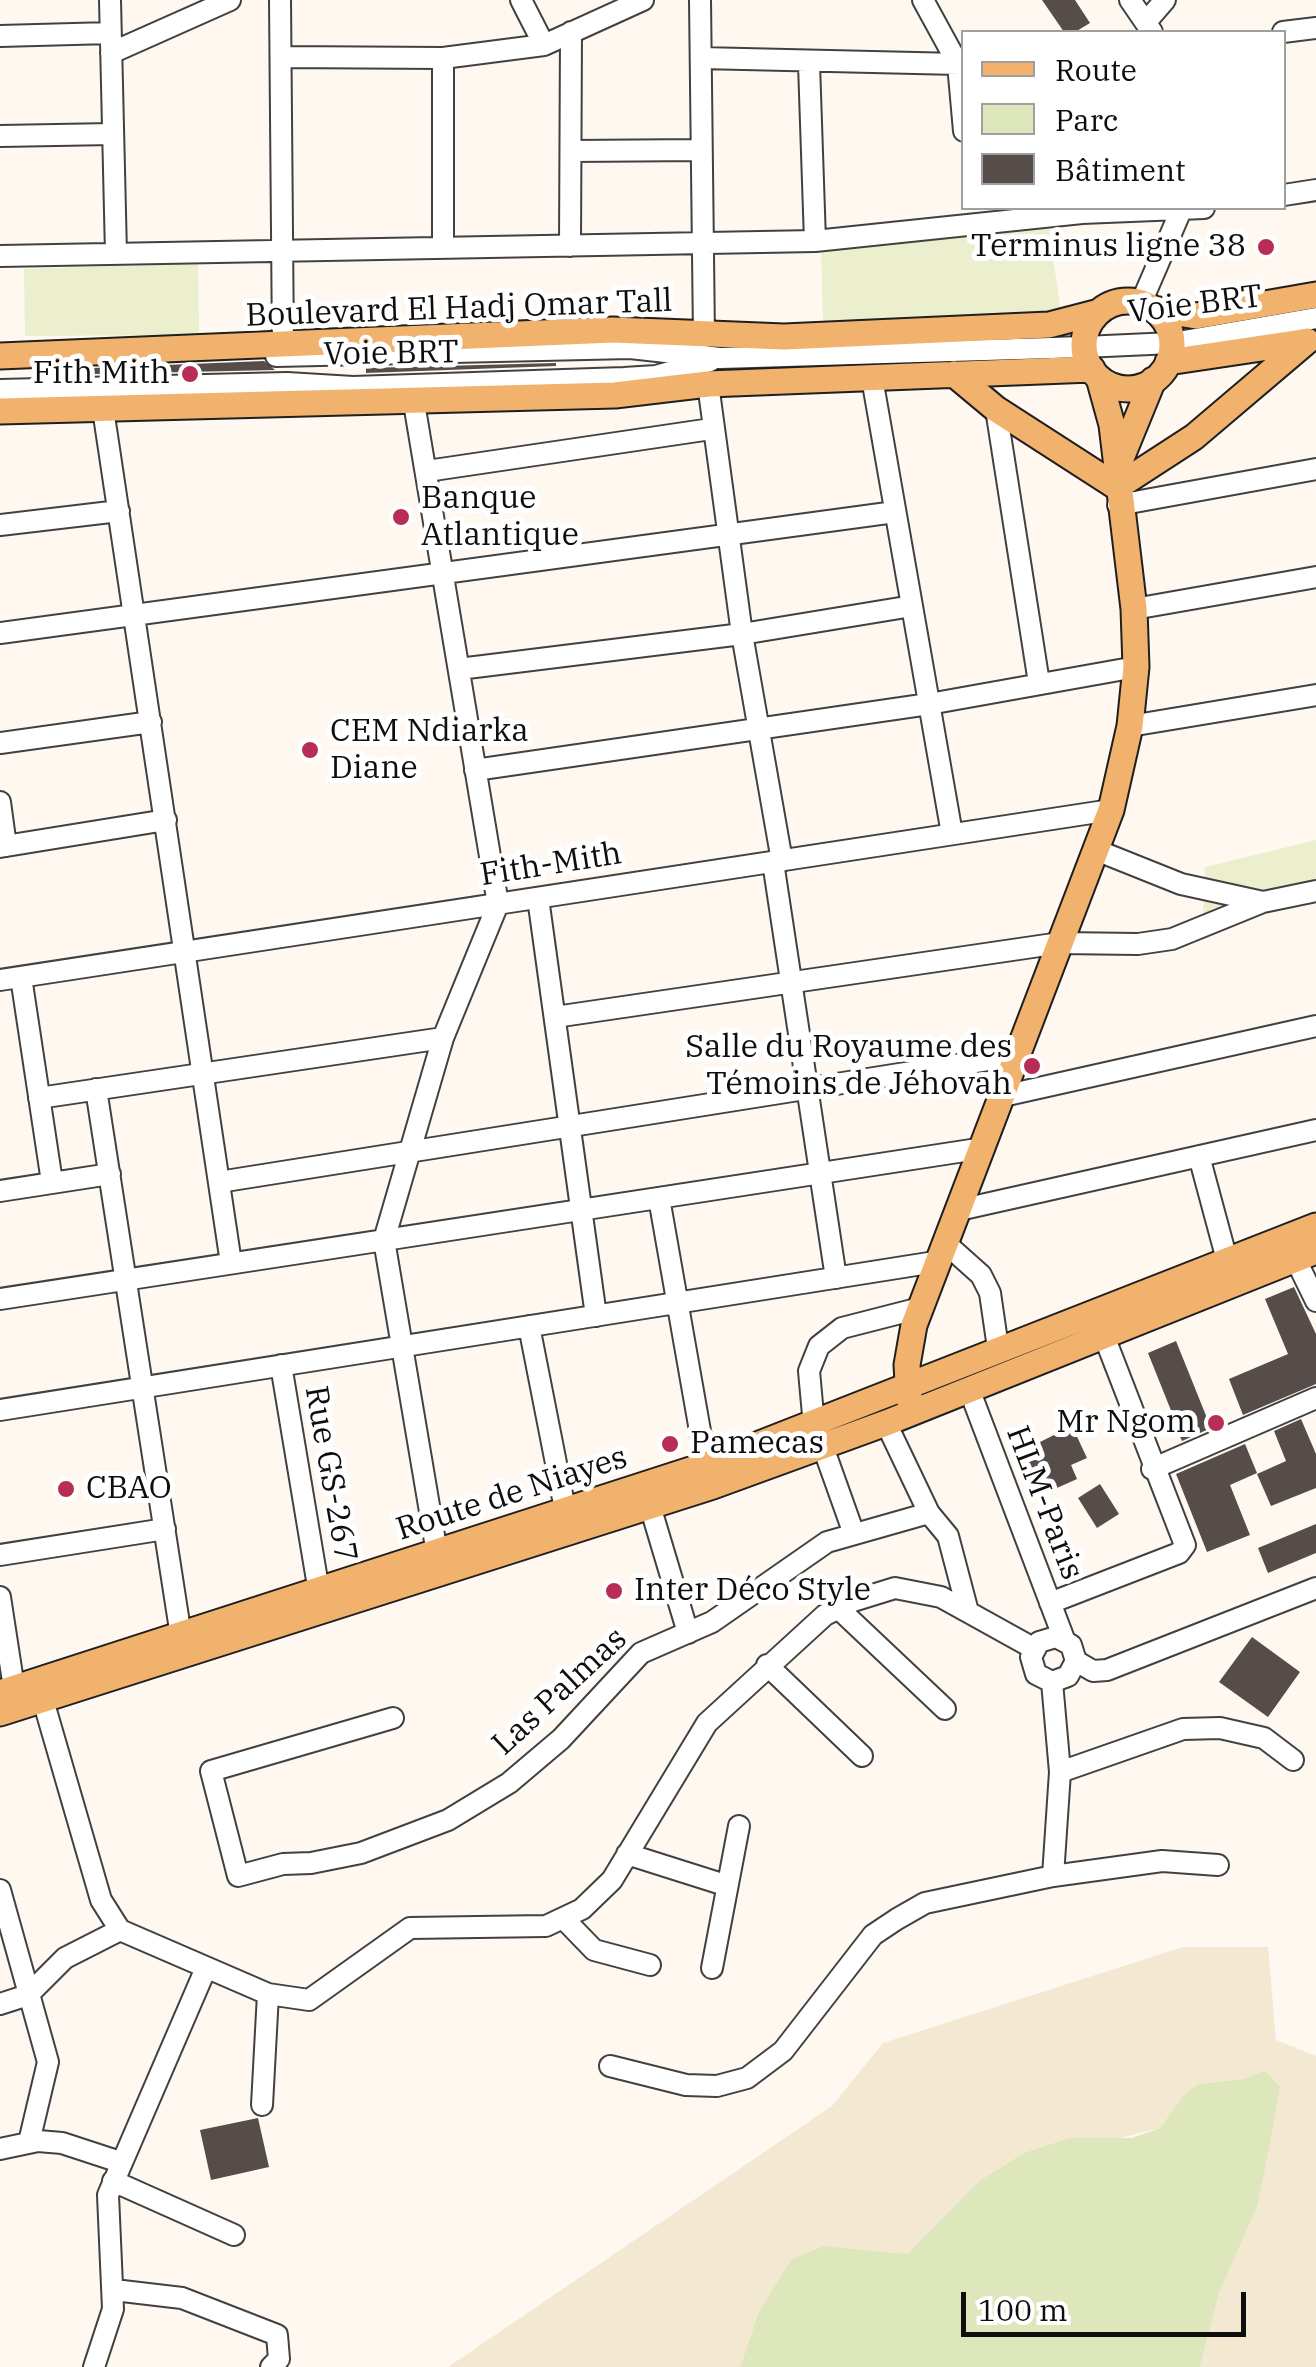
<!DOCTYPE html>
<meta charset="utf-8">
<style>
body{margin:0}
#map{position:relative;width:1316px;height:2367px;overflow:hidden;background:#fef8f0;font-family:"IBM Plex Serif",serif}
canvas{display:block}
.legend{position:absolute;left:961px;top:30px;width:325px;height:180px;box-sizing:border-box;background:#fff;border:2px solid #9f9f9f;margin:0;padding:12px 18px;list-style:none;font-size:30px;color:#0e0e0e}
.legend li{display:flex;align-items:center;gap:20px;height:50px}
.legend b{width:50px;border:2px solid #9f9f9f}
.scale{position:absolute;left:961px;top:2292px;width:285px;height:45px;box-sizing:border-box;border:5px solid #0e0e0e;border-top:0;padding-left:12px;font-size:30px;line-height:35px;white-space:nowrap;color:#0e0e0e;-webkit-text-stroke:8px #fff;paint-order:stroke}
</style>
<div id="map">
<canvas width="1316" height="2367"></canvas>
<ul class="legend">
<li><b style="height:12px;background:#f1b26d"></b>Route</li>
<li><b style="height:28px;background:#dde7bb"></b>Parc</li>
<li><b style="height:28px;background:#564d4b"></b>Bâtiment</li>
</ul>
<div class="scale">100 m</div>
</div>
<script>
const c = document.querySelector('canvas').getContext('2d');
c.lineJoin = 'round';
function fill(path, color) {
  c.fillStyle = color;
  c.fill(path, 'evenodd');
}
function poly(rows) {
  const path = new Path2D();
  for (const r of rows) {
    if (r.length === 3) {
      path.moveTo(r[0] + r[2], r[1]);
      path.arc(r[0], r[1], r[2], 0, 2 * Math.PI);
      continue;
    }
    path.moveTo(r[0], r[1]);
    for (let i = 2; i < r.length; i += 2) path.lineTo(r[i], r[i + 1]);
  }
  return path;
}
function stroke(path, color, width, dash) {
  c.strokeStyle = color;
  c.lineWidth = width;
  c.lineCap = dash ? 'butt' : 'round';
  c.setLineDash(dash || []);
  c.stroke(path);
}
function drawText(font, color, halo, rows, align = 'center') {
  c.font = font + ' "IBM Plex Serif",serif';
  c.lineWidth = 10;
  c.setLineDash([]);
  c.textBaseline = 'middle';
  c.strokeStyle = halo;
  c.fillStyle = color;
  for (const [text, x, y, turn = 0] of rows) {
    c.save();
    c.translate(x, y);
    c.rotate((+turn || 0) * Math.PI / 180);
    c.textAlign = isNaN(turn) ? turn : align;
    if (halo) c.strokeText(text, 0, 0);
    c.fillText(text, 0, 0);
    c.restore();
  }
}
fill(poly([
 [1183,1947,1268,1947,1276,2040,1316,2056,1316,2367,1200,2367,1219,2293,1257,2207,1265,2071,1244,2079,1198,2084,1183,2096,1160,2128,1108,2141,1070,2138,978,2182,907,2254,824,2246,758,2312,740,2367,448,2367,832,2106,883,2043]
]), '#f3e8d1');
fill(poly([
 [1265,2071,1280,2087,1268,2154,1257,2207,1219,2293,1200,2367,740,2367,758,2313,792,2259,824,2246,907,2254,978,2182,1024,2153,1070,2138,1132,2138,1160,2128,1183,2096,1198,2084,1244,2079]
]), '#dde7bb');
fill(poly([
 [1048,223,1062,319,823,324,821,247],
 [198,256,199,335,25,336,24,269,146,265,147,257],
 [1316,840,1316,895,1203,923,1205,867]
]), '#ebefcd');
fill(poly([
 [1042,0,1075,0,1090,23,1075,32,1064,32],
 [264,361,275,370,94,374,93,368],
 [556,363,556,366,366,373,366,368],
 [1294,1287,1316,1334,1316,1384,1243,1415,1229,1379,1288,1354,1265,1299],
 [1176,1341,1211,1428,1182,1441,1178,1432,1187,1427,1180,1415,1174,1418,1148,1353],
 [1301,1419,1316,1454,1316,1488,1271,1506,1257,1474,1286,1461,1274,1431],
 [1072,1426,1087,1458,1071,1465,1077,1479,1048,1492,1039,1471,1027,1476,1016,1454],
 [1245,1444,1257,1473,1230,1485,1250,1535,1207,1552,1176,1474],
 [1100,1484,1119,1514,1097,1528,1078,1498],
 [1316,1524,1316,1553,1268,1573,1258,1548],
 [1252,1637,1300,1672,1268,1717,1219,1682],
 [258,2118,269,2167,211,2180,200,2130]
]), '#564d4b');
const minor = poly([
 [110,0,116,254],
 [280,0,283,347],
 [521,0,544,45],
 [700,0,704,337],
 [923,0,958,64,964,131],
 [1130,0,1152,32],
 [1146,22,1165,0],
 [1283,32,1316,28],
 [0,36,110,33],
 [111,53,230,0],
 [281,57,443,58,544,45,643,0],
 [701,58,958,64],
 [809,64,815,241],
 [0,136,112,134],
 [571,151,701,150],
 [1284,195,1316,190],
 [570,246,571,32],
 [443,248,443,58],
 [0,256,815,241,1082,213,1204,208],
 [1141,303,1182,208],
 [276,356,630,348,720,358,1084,347,1172,343,1316,318],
 [872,378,952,834],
 [708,384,742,634,782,861],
 [0,390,287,383,353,387,624,378,656,376,710,361],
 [413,397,498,904,443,1038,384,1240,437,1553],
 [103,409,231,1263],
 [996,409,1039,683],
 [427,471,711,429],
 [1118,505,1316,469],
 [0,525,119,511],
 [1134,609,1316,577],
 [0,633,895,512],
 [459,669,742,634,912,606],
 [1130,726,1316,695],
 [0,743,151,722],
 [475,770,929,704,1136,667],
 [0,802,6,846],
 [0,847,166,820],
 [1096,850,1181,884,1263,902],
 [773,862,836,1278],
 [538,898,596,1316],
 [21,977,52,1182],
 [0,980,1111,810],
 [555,1017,1060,943,1138,944,1172,939,1263,902,1316,891],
 [96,1089,181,1636],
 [1003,1096,1316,1026],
 [39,1098,443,1038],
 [1199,1156,1227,1260],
 [219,1182,1019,1055],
 [0,1191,110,1174],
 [659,1198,706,1465],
 [959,1210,1316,1130],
 [944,1242,981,1275,990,1293,998,1348],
 [1295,1258,1316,1301],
 [0,1299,984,1148],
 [529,1326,565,1509],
 [281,1365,319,1592],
 [969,1389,1064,1639],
 [0,1410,935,1262],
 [886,1423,929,1513],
 [814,1426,809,1371,819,1346,842,1328,920,1308],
 [823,1447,854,1534],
 [1152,1469,1316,1398],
 [650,1506,688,1633],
 [0,1555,165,1529],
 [0,1597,14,1688],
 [1050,1603,1179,1553,1185,1545,1104,1336],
 [838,1608,945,1709],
 [1076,1661,1068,1676,1052,1682,1036,1674,1031,1657,1039,1642,1056,1637,1071,1645,1076,1661,1093,1671,1107,1670,1316,1588],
 [767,1665,862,1756],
 [43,1700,101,1900,120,1930,268,1994,309,2000,410,1928,546,1926,582,1909,612,1880,707,1723,825,1615,853,1601,895,1588,941,1597,1033,1648],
 [393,1718,211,1771,238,1876,283,1864,311,1863,361,1853,448,1820,509,1783,561,1739,641,1653,712,1622,827,1542,929,1513,948,1536,967,1608],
 [1060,1772,1183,1729,1220,1728,1264,1738,1293,1760],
 [627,1854,725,1885],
 [1053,1876,1162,1861,1218,1865],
 [0,1890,48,2062,29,2142],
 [564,1919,594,1950,650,1965],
 [712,1968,739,1826],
 [0,2004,28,1995,65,1958,120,1930],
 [610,2066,686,2085,717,2086,747,2078,783,2051,873,1935,897,1919,925,1903,1053,1876,1060,1772,1052,1682],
 [262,2105,268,1994],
 [0,2149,38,2141,62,2143,120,2162],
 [113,2181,234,2235],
 [114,2290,182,2298,277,2335,279,2359,271,2367],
 [94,2367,113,2309,108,2195,206,1968]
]);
const major = poly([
 [1128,345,44],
 [1153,309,1196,316,1316,295],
 [0,356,613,330,784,337,1049,325,1099,312],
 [1168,362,1302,342],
 [954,374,996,409,1117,487],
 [0,411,615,395,708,384,1092,369],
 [1117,468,1153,380],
 [1117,487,1194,437,1307,341],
 [909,1399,907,1365,914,1325,1111,810,1130,726,1136,667,1134,609,1112,425,1099,378],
 [0,1693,706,1465,1316,1226],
 [0,1713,713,1486,886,1423,1316,1251]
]);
stroke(minor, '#414141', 24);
stroke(major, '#1f1f1f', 29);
stroke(minor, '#fff', 20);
stroke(major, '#f1b26d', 25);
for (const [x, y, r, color] of [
 [1266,247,10,"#b82d55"],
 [190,374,10,"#b82d55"],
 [401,517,10,"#b82d55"],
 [310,750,10,"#b82d55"],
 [1032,1066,10,"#b82d55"],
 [1216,1423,10,"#b82d55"],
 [670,1444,10,"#b82d55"],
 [66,1489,10,"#b82d55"],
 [614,1591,10,"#b82d55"]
]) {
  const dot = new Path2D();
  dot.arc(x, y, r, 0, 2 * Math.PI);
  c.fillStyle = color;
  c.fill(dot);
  stroke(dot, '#fff', 4);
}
drawText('32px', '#0e0e0e', '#fff', [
 ["Terminus ligne 38",1246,247,"right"],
 ["Fith Mith",170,374,"right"],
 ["Banque",421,499],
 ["Atlantique",421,536],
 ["CEM Ndiarka",330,732],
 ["Diane",330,769],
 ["Salle du Royaume des",1012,1048,"right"],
 ["Témoins de Jéhovah",1012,1085,"right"],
 ["Mr Ngom",1196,1423,"right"],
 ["Pamecas",690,1444],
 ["CBAO",86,1489],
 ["Inter Déco Style",634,1591]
], 'left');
drawText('32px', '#0e0e0e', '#fff', [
 ["Voie BRT",1195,305,-7],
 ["Boulevard El Hadj Omar Tall",459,309,-2],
 ["Voie BRT",391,354,-1],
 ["Fith-Mith",551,865,-9],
 ["Rue GS-267",330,1474,80],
 ["Route de Niayes",512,1494,-18],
 ["HLM-Paris",1044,1503,69],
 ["Las Palmas",560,1692,-43]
]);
</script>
